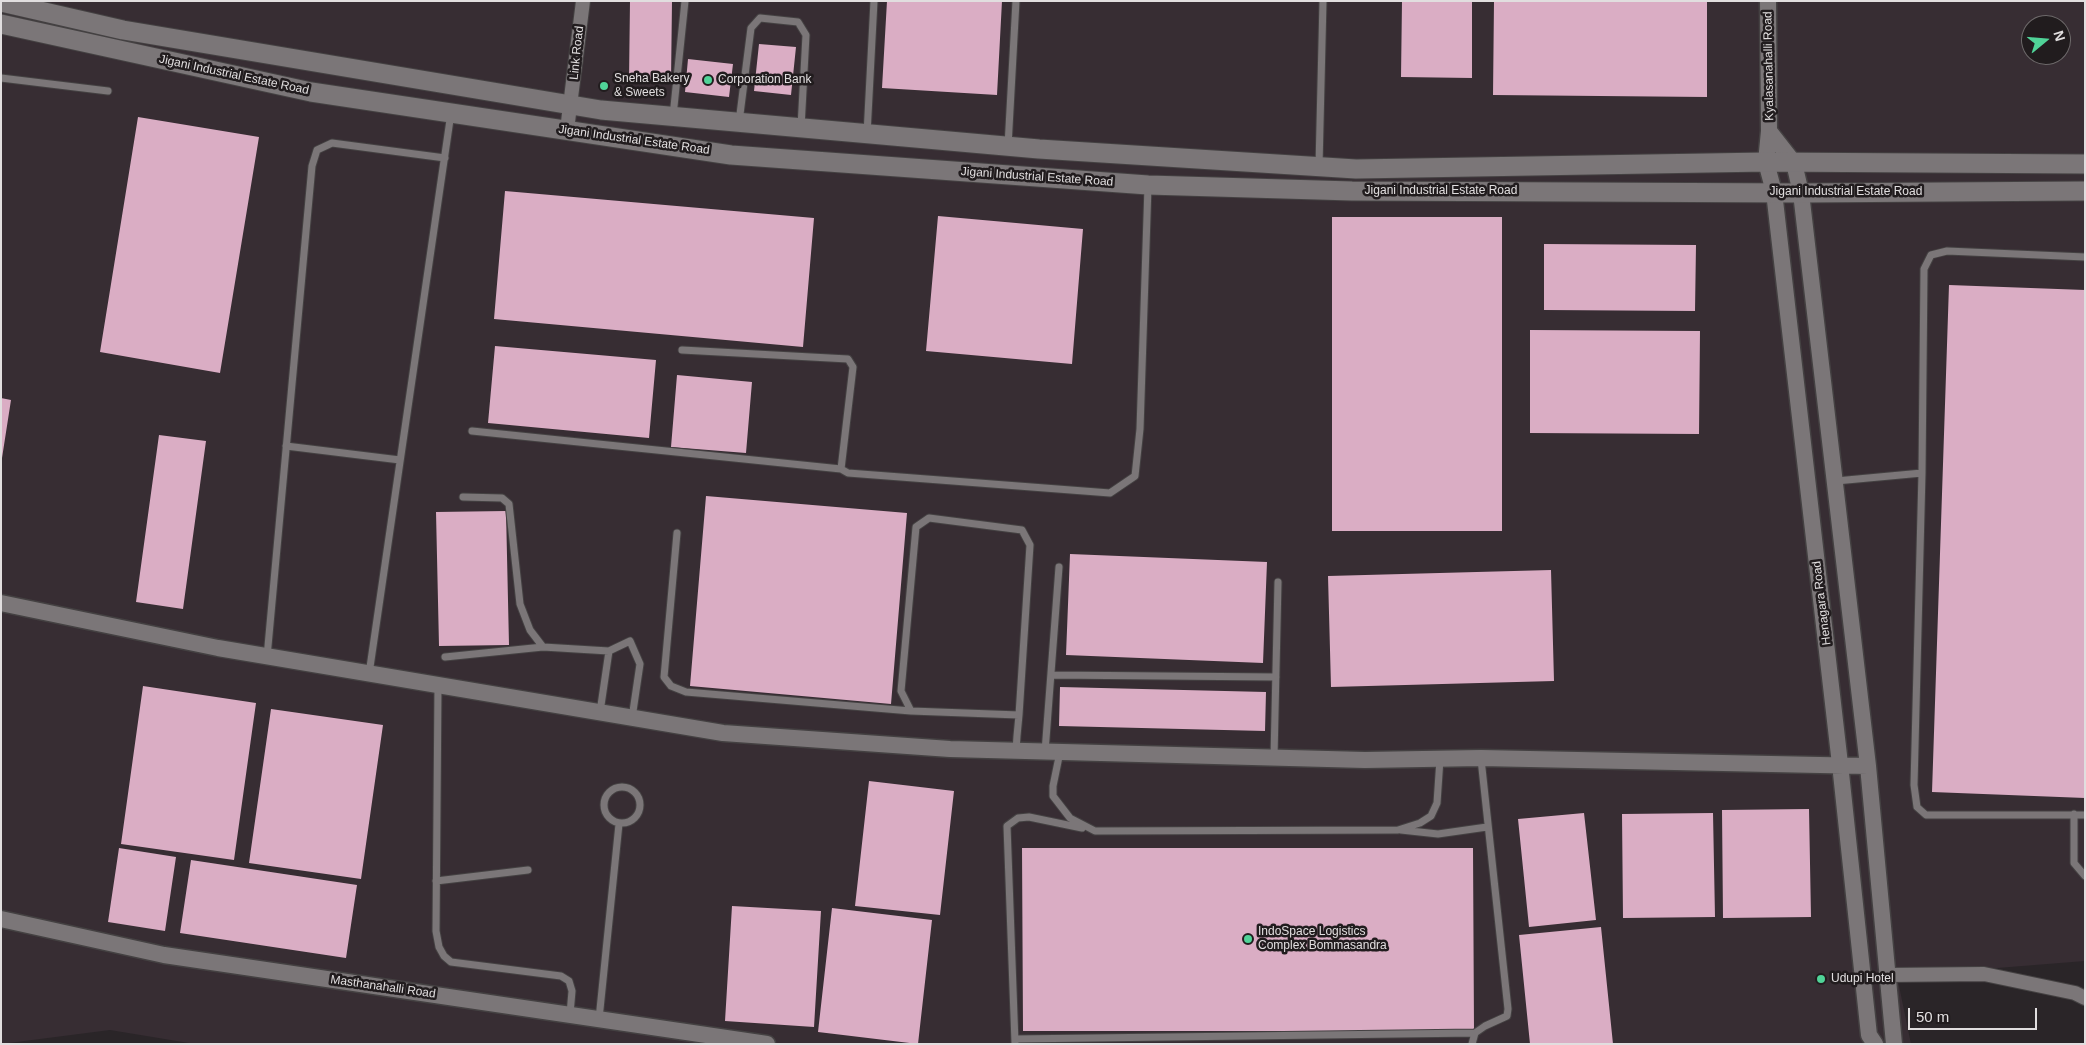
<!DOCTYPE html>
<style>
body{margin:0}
#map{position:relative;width:2086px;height:1045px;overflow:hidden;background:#2a2528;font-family:Arial,sans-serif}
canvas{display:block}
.frame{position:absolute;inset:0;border:2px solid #e1dedf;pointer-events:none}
.north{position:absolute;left:2021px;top:15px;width:50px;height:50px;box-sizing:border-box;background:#211c1e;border:1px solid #6e6a6b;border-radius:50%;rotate:73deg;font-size:14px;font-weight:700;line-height:20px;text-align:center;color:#e1dedf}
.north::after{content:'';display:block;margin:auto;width:18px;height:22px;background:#50d398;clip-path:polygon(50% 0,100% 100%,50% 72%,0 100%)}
.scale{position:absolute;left:1908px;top:1008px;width:129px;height:22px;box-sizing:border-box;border:2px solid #e1dedf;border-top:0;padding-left:6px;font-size:15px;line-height:18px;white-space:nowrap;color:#e1dedf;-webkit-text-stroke:4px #211c1e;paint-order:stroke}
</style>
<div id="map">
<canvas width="2086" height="1045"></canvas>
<div class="frame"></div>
<div class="north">N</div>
<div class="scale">50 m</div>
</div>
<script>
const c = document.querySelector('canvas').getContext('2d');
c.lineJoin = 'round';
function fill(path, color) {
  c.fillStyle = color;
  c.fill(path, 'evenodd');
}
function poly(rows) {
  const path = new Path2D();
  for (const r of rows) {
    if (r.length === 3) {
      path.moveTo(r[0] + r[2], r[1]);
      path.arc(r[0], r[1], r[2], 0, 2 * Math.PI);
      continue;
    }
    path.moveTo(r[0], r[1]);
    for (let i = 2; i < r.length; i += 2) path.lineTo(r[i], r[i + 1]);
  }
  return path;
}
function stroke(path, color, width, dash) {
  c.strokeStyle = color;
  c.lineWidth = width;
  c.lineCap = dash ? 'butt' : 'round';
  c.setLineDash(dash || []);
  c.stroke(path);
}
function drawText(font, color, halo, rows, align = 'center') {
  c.font = font + ' Arial,sans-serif';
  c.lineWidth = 5;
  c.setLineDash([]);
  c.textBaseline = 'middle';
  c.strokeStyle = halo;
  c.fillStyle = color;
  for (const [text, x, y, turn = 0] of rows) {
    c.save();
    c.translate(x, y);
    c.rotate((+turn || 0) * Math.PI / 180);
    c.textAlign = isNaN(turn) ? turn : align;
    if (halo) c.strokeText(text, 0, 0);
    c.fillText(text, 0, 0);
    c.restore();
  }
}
fill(poly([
 [1,1,2085,1,2085,961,1897,976,1911,1044,195,1044,110,1030,1,1044],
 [2031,25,2061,25,2061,55,2031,55]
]), '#372d33');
fill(poly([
 [630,1,672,1,671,81,629,81],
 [887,1,1002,1,997,95,882,88],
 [1402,1,1472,1,1472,78,1401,77],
 [1494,1,1707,1,1707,97,1493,95],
 [759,44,796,47,791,95,754,91],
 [688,59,733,64,729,97,685,92],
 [138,117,259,137,220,373,100,352],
 [505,191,814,218,803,347,494,319],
 [938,216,1083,229,1072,364,926,351],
 [1332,217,1502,217,1502,531,1332,531],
 [1544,244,1696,245,1695,311,1544,310],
 [1949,285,2085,290,2085,798,1932,792],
 [1530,330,1700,331,1699,434,1530,433],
 [495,346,656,360,649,438,488,423],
 [677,375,752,382,746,453,671,447],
 [1,398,11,400,2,458,1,458],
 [159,435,206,441,183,609,136,602],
 [706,496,907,513,891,704,690,686],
 [506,511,509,645,439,646,436,512],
 [1070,554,1267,562,1263,663,1066,655],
 [1551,570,1554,681,1331,687,1328,576],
 [143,686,256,703,234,860,121,844],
 [1060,687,1266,692,1265,731,1059,726],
 [271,709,383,725,361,879,249,863],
 [869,781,954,791,940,915,855,906],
 [1809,809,1811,917,1723,918,1722,810],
 [1584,813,1596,920,1529,927,1518,819],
 [1713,813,1715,917,1623,918,1622,814],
 [119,848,176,857,165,931,108,922],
 [1022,848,1473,848,1474,1031,1023,1031],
 [191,860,357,885,346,958,180,933],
 [732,906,821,911,814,1027,725,1021],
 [832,908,932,920,918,1044,818,1032],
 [1601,927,1613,1044,1530,1044,1519,935]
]), '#daadc4');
const service = poly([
 [1,78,108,91],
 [673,116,685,1],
 [739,122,751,28,760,18,798,22,806,35,801,127],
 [867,134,874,1],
 [1008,146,1016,1],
 [1319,166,1323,1],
 [682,350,848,359,853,367,841,469,848,473,1110,493,1135,476,1140,429,1148,186],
 [472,431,841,469],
 [286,446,400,460],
 [1922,473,1924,269,1931,255,1947,251,2085,257],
 [1836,481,1922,473,1914,785,1917,807,1926,815,2085,815],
 [463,497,502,498,509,504,520,604,530,630,543,647,609,651],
 [677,533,664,677,671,686,686,692,911,711],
 [267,657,312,166,317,150,332,143,445,158],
 [445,657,543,647],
 [369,674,451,113],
 [1051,675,1276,677],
 [438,686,436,931,439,947,444,956,451,962,561,976,569,981,572,991,570,1014],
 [600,712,609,651,630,641,640,664,632,718],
 [1016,751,1017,736,1019,715,1030,545,1022,530,929,518,916,527,901,691,911,711,1019,715],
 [1045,752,1059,567],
 [1060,752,1053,786,1053,796,1070,818,1095,831,1398,830,1420,823,1431,816,1437,803,1440,759],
 [1274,757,1278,582],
 [622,805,18],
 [2074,814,2074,863,2085,876],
 [1401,830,1438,834,1487,827],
 [436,881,528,870],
 [599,1019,619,824],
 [1015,1039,1475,1033],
 [1015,1043,1007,826,1018,818,1029,817,1082,828],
 [1472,1044,1475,1033,1485,1026,1507,1016,1508,1009,1481,759]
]);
const minor = poly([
 [567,130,583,1],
 [1886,975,1984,974,2075,993,2085,998]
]);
const tertiary = poly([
 [1768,1,1769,131,1766,162,1774,192,1840,764,1869,1035,1875,1044],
 [1769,131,1794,163,1801,193,1868,766,1894,1044],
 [1,603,218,648,723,733,950,749,1365,760,1481,758,1868,766],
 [1,919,164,955,767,1044]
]);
const secondary = poly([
 [1,2,123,30,601,110,1039,149,1356,169,1766,162,2085,164],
 [1,24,311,92,731,155,1148,185,1352,191,1801,193,2085,191]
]);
stroke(service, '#444142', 9);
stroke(minor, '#444142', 16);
stroke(tertiary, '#444142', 19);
stroke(secondary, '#444142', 21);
stroke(service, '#7b7678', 7);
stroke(minor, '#7b7678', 14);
stroke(tertiary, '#7b7678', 16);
stroke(secondary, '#7b7678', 19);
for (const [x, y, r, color] of [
 [708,80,5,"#50d398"],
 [604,86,5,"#50d398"],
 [1248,939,5,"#50d398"],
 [1821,979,5,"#50d398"]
]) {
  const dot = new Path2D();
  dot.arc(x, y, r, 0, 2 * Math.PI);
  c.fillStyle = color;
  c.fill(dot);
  stroke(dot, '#211c1e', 2);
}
drawText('12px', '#e1dedf', '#211c1e', [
 ["Link Road",577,53,-84],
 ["Kyalasanahalli Road",1769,66,-91],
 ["Jigani Industrial Estate Road",234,75,12],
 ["Jigani Industrial Estate Road",634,140,8],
 ["Jigani Industrial Estate Road",1037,177,4],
 ["Jigani Industrial Estate Road",1441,191],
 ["Jigani Industrial Estate Road",1846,192],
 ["Henagara Road",1822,603,-97],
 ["Masthanahalli Road",383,987,8]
]);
drawText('12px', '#e1dedf', '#211c1e', [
 ["Sneha Bakery",614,79],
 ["& Sweets",614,93],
 ["Corporation Bank",718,80],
 ["IndoSpace Logistics",1258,932],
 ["Complex Bommasandra",1258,946],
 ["Udupi Hotel",1831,979]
], 'left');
</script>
